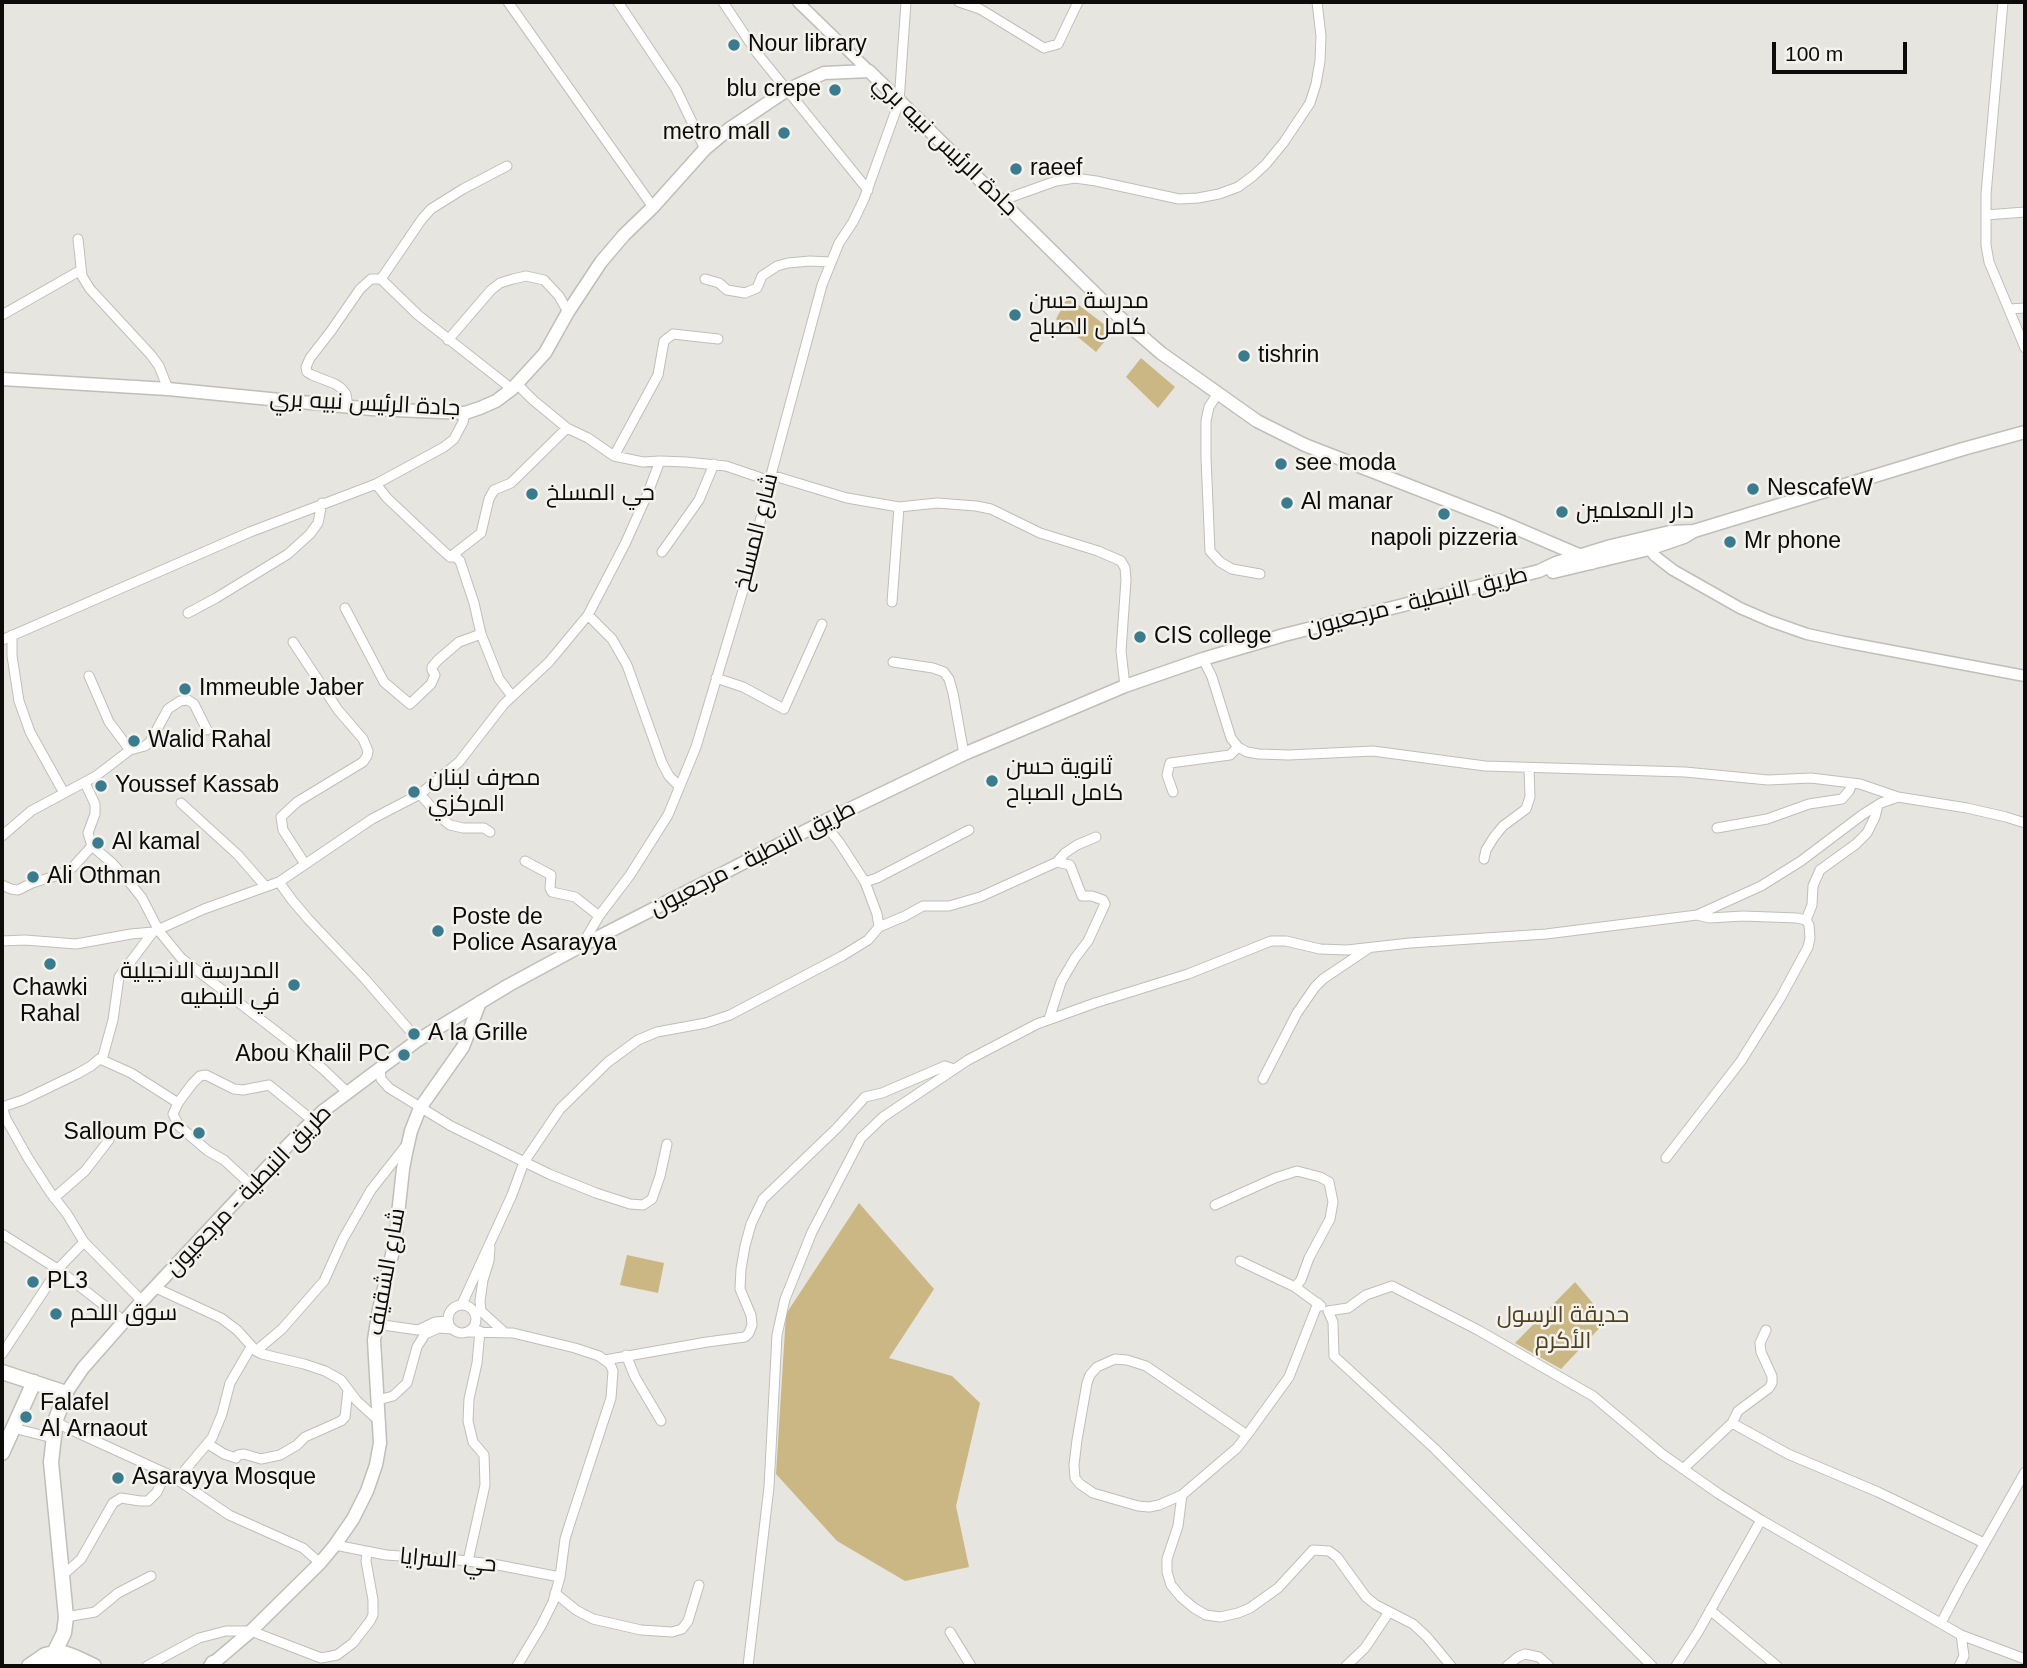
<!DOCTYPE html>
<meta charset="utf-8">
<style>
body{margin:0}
#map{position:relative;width:2027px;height:1668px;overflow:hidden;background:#e7e5e0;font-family:Helvetica,sans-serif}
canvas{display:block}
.frame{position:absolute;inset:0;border:4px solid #0c0b0a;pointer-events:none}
.scale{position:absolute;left:1772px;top:42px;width:135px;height:32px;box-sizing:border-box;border:4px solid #0c0b0a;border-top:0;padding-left:9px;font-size:21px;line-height:24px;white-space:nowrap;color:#0c0b0a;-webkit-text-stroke:5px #f4f2ed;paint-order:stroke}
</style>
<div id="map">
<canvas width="2027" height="1668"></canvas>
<div class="frame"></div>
<div class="scale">100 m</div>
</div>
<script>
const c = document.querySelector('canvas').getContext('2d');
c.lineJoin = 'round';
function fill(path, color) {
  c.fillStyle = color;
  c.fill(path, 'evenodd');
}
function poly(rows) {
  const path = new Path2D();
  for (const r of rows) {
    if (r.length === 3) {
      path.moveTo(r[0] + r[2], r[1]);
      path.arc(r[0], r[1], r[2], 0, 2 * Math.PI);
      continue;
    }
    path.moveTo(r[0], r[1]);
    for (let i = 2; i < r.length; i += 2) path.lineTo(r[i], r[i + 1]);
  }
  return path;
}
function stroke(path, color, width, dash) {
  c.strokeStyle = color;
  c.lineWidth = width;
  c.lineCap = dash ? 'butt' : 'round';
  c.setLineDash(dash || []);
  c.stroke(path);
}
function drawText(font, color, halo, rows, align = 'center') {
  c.font = font + ' Helvetica,Cairo,sans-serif';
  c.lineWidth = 5;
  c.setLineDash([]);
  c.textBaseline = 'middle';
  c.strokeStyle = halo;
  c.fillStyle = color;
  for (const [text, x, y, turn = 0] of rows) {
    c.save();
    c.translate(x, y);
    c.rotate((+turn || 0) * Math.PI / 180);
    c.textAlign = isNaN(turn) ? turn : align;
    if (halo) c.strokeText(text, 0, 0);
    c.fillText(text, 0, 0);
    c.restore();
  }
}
fill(poly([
 [1068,297,1113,331,1096,352,1056,319],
 [1141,358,1175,387,1158,408,1126,377],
 [859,1203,934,1289,889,1358,952,1376,980,1403,956,1506,969,1567,905,1581,837,1541,776,1474,786,1314],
 [627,1255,664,1263,658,1293,620,1285],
 [1575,1282,1607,1320,1561,1369,1515,1343]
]), '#cab783');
const minor = poly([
 [508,2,653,207],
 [618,2,676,89,705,149],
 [723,2,757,53,868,190],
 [959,2,980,9,1044,48,1058,44,1078,2],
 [2003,2,1986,194,1986,245,1989,262,2025,348],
 [1000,201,1056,181,1075,178,1096,181,1179,199,1198,198,1219,194,1238,187,1253,176,1266,164,1284,142,1310,103,1316,84,1320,61,1321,36,1317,2],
 [1986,215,2025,212],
 [78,239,82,276,90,289,151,355,159,366,168,389],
 [381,279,422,219,431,209,463,189,507,166],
 [705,279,719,283,727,290,745,293,757,288,762,276,777,266,788,263,810,261,830,262],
 [2009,309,2025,308],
 [2,315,81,270],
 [448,340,491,290,500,283,513,279,526,276,544,280,559,296,568,312],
 [516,383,533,400,567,428,588,438,614,456,643,462,660,461],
 [1218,393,1209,407,1206,421,1206,458,1210,551,1220,562,1232,569,1260,574],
 [348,407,346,394,341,388,335,384,312,375,307,372,306,367,310,358,331,331,360,289,371,279,381,279,418,315,512,389],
 [614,456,658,375,664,341,673,334,718,339],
 [771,475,847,498,899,507,892,602],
 [376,484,387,498,439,547,450,557,456,557,460,561,474,603,481,634,499,679,512,696],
 [899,507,937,503,976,506,991,509,1040,533,1098,551,1121,561,1125,568,1126,580,1121,651,1125,686],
 [662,552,699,500,714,464],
 [450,557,481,533,489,499,494,490,511,483,567,428],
 [345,608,384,682,410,704,431,684,435,675,432,670,432,667,438,660,459,642,481,634],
 [188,613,216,598,288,554,310,534,318,523,322,503],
 [588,615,612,639,627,665,662,763,669,776,679,786],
 [12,635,12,656,19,701,30,732,64,793],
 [2,640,250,532,376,484,444,447,454,439,463,422,465,413],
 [293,642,338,710,363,739,368,751,367,756,363,762,297,802,281,817,283,830,305,864],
 [1203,659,1212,677,1231,738,1238,747,1247,752,1259,754,1289,755,1373,751,1485,766,1685,772,1768,780,1811,778,1860,784,1898,797,1967,808,2006,817,2025,823],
 [893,662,933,668,944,672,949,679,953,693,964,754],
 [89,676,109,722,130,750],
 [716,678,743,687,784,709,822,624],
 [1173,792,1167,775,1170,763,1230,755,1238,747],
 [420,794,439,816,450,825,463,828,484,828,490,832],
 [181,803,238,855,265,886],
 [823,822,839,842,865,882,877,914,879,927],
 [1717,828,1767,819,1809,804,1842,799,1849,791,1852,783],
 [2,836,31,811,96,776,130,750,145,746,150,742,168,709,180,701,188,700,194,704,207,730],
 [92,846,112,863,130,883,142,898,159,931,181,958,299,1049,323,1069,347,1092],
 [1484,859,1486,850,1494,837,1503,826,1526,809,1530,797,1529,768],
 [525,861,551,875,550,888,552,892,575,897,599,916],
 [1057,862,1065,853,1077,845,1096,837],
 [279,882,372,819,420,794,459,762,504,704,549,662,588,615,625,544,647,495,660,461,686,462,726,466,770,481],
 [865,882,877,878,969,830],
 [2,885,11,889,18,890,32,883,59,875,73,867,92,846,88,833,95,814,95,804,85,783],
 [1806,920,1812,905,1813,886,1820,870,1856,844,1867,833,1875,817,1878,805],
 [2,941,25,940,76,944,131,934,153,932,204,909,279,882,292,900,308,919,365,979,418,1040],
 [582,945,599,916,630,875,668,815,696,747,747,577,771,475,822,285,839,243,853,222,864,199,899,102,906,2],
 [100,1059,131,1073,178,1103,173,1114,179,1126,208,1151,224,1160,251,1185],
 [380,1069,381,1079,389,1088,451,1126,549,1174,596,1193,630,1204,643,1205,652,1199,660,1176,667,1144],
 [1263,1079,1297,1013,1315,987,1323,979,1369,948],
 [178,1103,192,1084,200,1076,206,1075,234,1089,243,1090,269,1085,312,1120],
 [2,1107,23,1100,77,1074,91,1066,103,1056,113,1020,119,977,153,932],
 [2,1107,6,1119,28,1158,50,1192,67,1214,84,1242,142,1301],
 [1666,1158,1741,1061,1781,997,1808,947,1810,938,1809,925,1806,920,1797,918,1743,916,1710,918,1697,915],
 [54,1198,85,1171,109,1140],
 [1215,1205,1275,1178,1297,1171,1320,1177,1329,1182,1333,1202,1330,1219,1309,1258,1301,1280,1295,1287,1321,1306],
 [2,1234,59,1270,124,1321],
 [490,1248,489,1261,483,1280,480,1301,481,1311,504,1332],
 [1240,1261,1295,1287],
 [156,1288,221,1318,237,1330,256,1351,262,1354,304,1364,325,1371,341,1380,357,1401,380,1422],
 [462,1304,512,1195,524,1162,560,1109,608,1062,638,1040,657,1032,706,1023,730,1015,842,956,868,940,879,927,905,916,923,906,949,906,980,897,1057,862,1070,865,1082,896,1092,896,1103,900,1105,904,1088,941,1075,958,1061,982,1049,1019],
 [462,1319,14],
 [376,1324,418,1330,435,1322,448,1321],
 [1766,1330,1760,1343,1761,1352,1772,1376,1772,1383,1769,1388,1738,1411,1732,1423,1788,1454,1878,1492,1984,1543],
 [469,1332,513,1333,575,1348,599,1356,610,1364,613,1371,611,1398,570,1523,565,1539,560,1577,553,1602,541,1626,517,1666],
 [256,1351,282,1329,324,1281,343,1239,371,1190,408,1143],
 [2,1354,59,1268,84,1242],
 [626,1355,635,1377,661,1421],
 [605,1360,707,1342,745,1337,749,1333,752,1325,751,1315,740,1289,741,1269,745,1246,751,1224,763,1199,837,1128,865,1097,882,1093,945,1066,954,1069],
 [378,1400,393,1396,407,1383,417,1347,425,1334,439,1328,452,1329],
 [56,1419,60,1424,67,1428,172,1476,229,1515,303,1548,320,1563],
 [13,1428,53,1438],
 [1247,1435,1146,1366,1127,1360,1115,1359,1097,1367,1090,1375,1087,1383,1077,1440,1074,1465,1075,1478,1080,1484,1093,1493,1138,1506,1149,1507,1159,1505,1182,1495,1237,1448,1247,1435,1289,1377,1318,1303],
 [208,1444,224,1454,236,1458,238,1455,244,1454,261,1459,280,1455,297,1445,305,1437,341,1421,345,1417,348,1390],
 [1683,1469,1732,1423],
 [179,1481,185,1470,212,1438,222,1414,230,1383,251,1347],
 [1182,1495,1178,1526,1167,1559,1167,1572,1171,1585,1181,1597,1194,1608,1206,1615,1220,1617,1238,1613,1250,1608,1278,1588,1313,1550,1329,1551,1337,1557,1366,1597,1376,1605,1413,1624,1427,1637,1451,1666],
 [335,1545,386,1555,459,1560,498,1565,560,1577],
 [468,1561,485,1485,484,1455,473,1442,468,1421,469,1399,477,1363,480,1331],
 [62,1576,81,1559,113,1503,121,1498,140,1501,148,1501,157,1492,166,1473],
 [555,1593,576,1610,593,1619,641,1630,672,1632,682,1629,688,1621,699,1585],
 [1710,1610,1777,1666],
 [66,1617,95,1612,118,1593,151,1576],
 [1941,1623,1962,1583,2025,1472],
 [950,1632,971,1666],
 [147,1666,199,1638,226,1631,251,1631,321,1658,337,1655,353,1643,370,1621,373,1615,373,1600,366,1561,367,1552],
 [748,1666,769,1487,777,1335,785,1299,812,1232,861,1138,883,1117,968,1060,1037,1024,1095,1003,1188,974,1271,941,1286,941,1320,949,1347,950,1410,943,1546,934,1697,915,1761,886,1801,861,1862,815,1881,803,1898,797],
 [1346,1666,1365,1648,1389,1612],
 [1507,1666,1518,1657,1525,1654,1539,1657,1549,1666],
 [1652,1666,1435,1449,1334,1356,1333,1322,1328,1311,1348,1308,1366,1295,1392,1286,1478,1330,1593,1396,1662,1454,1719,1494,1761,1520,1961,1635,2025,1659],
 [1676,1666,1698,1632,1761,1520],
 [1959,1666,1964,1656,1961,1635]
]);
const tertiary = poly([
 [798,2,869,71],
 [1645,544,1655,556,1673,570,1740,608,1770,621,1807,634,1844,642,2025,676]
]);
const secondary = poly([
 [2,379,168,389,372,409,465,413,480,408,496,401,512,389,545,353,568,312,601,262,624,235,653,207,705,149,729,129,787,90,824,73,869,71,1117,315,1161,353,1257,421,1305,445,1497,520,1581,556,1592,563],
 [1553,572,1649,549,1684,537,1694,531,1963,449,2025,432],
 [66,1393,83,1368,142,1301,290,1143,323,1111,418,1040,509,985,581,946,823,822,964,754,1125,686,1203,659,1284,635,1539,571,1556,563,1611,546,1670,532,1694,531],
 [210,1666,251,1631,320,1563,335,1545,353,1519,367,1491,376,1465,380,1443,374,1340,379,1309,395,1242,403,1169,406,1153,411,1131,420,1108,463,1047,480,1002]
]);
const primary = poly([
 [2,1372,66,1393,56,1419,51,1462,66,1617,64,1633,54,1653],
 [2,1453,34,1382],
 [33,1665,55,1663,79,1664],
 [29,1666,45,1655,54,1653,64,1653,75,1657,94,1666],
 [212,1666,213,1663]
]);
stroke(minor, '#bfbeb9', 11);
stroke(tertiary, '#bfbeb9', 13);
stroke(secondary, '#bfbeb9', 15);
stroke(primary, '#bfbeb9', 17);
stroke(minor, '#fff', 9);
stroke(tertiary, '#fff', 10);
stroke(secondary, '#fff', 12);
stroke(primary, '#fff', 14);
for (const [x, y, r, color] of [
 [734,45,7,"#3a7b8d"],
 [835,90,7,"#3a7b8d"],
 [784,133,7,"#3a7b8d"],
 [1016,169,7,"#3a7b8d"],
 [1015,315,7,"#3a7b8d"],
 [1244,356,7,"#3a7b8d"],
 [1281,464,7,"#3a7b8d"],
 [1753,489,7,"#3a7b8d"],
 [532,494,7,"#3a7b8d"],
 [1287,503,7,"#3a7b8d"],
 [1562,512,7,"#3a7b8d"],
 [1444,514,7,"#3a7b8d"],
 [1730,542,7,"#3a7b8d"],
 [1140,637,7,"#3a7b8d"],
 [185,689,7,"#3a7b8d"],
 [134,741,7,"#3a7b8d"],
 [992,781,7,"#3a7b8d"],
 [101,786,7,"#3a7b8d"],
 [414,792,7,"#3a7b8d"],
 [98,843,7,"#3a7b8d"],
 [33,877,7,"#3a7b8d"],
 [438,931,7,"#3a7b8d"],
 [50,964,7,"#3a7b8d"],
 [294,985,7,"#3a7b8d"],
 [414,1034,7,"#3a7b8d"],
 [404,1055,7,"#3a7b8d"],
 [199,1133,7,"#3a7b8d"],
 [33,1282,7,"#3a7b8d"],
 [56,1314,7,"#3a7b8d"],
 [26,1417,7,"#3a7b8d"],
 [118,1478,7,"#3a7b8d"]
]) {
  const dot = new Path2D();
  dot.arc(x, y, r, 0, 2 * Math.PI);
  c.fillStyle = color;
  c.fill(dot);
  stroke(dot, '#f4f2ed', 2.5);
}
drawText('23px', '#0c0b0a', '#f4f2ed', [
 ["Nour library",748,45],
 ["blu crepe",821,90,"right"],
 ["metro mall",770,133,"right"],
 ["raeef",1030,169],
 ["مدرسة حسن",1029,302],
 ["كامل الصباح",1029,328],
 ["tishrin",1258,356],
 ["see moda",1295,464],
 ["NescafeW",1767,489],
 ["حي المسلخ",546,494],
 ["Al manar",1301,503],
 ["دار المعلمين",1576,512],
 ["napoli pizzeria",1444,539,"center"],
 ["Mr phone",1744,542],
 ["CIS college",1154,637],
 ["Immeuble Jaber",199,689],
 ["Walid Rahal",148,741],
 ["ثانوية حسن",1006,768],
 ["كامل الصباح",1006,794],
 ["مصرف لبنان",428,779],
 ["المركزي",428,805],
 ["Youssef Kassab",115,786],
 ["Al kamal",112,843],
 ["Ali Othman",47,877],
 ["Poste de",452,918],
 ["Police Asarayya",452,944],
 ["المدرسة الانجيلية",280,972,"right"],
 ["في النبطيه",280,998,"right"],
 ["Chawki",50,989,"center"],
 ["Rahal",50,1015,"center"],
 ["A la Grille",428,1034],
 ["Abou Khalil PC",390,1055,"right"],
 ["Salloum PC",185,1133,"right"],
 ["PL3",47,1282],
 ["سوق اللحم",70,1314],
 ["Falafel",40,1404],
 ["Al Arnaout",40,1430],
 ["Asarayya Mosque",132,1478]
], 'left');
drawText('23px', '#0c0b0a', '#f4f2ed', [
 ["جادة الرئيس نبيه بري",945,146,44],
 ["جادة الرئيس نبيه بري",365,404,3],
 ["شارع المسلخ",757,532,-76],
 ["طريق النبطية - مرجعيون",1417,602,-14],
 ["طريق النبطية - مرجعيون",753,859,-27],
 ["طريق النبطية - مرجعيون",249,1191,-46],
 ["شارع الشقيف",387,1272,-80],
 ["حي السرايا",448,1561,5]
]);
drawText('23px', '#4e411c', '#f4f2ed', [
 ["حديقة الرسول",1563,1316],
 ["الأكرم",1563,1342]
]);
</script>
